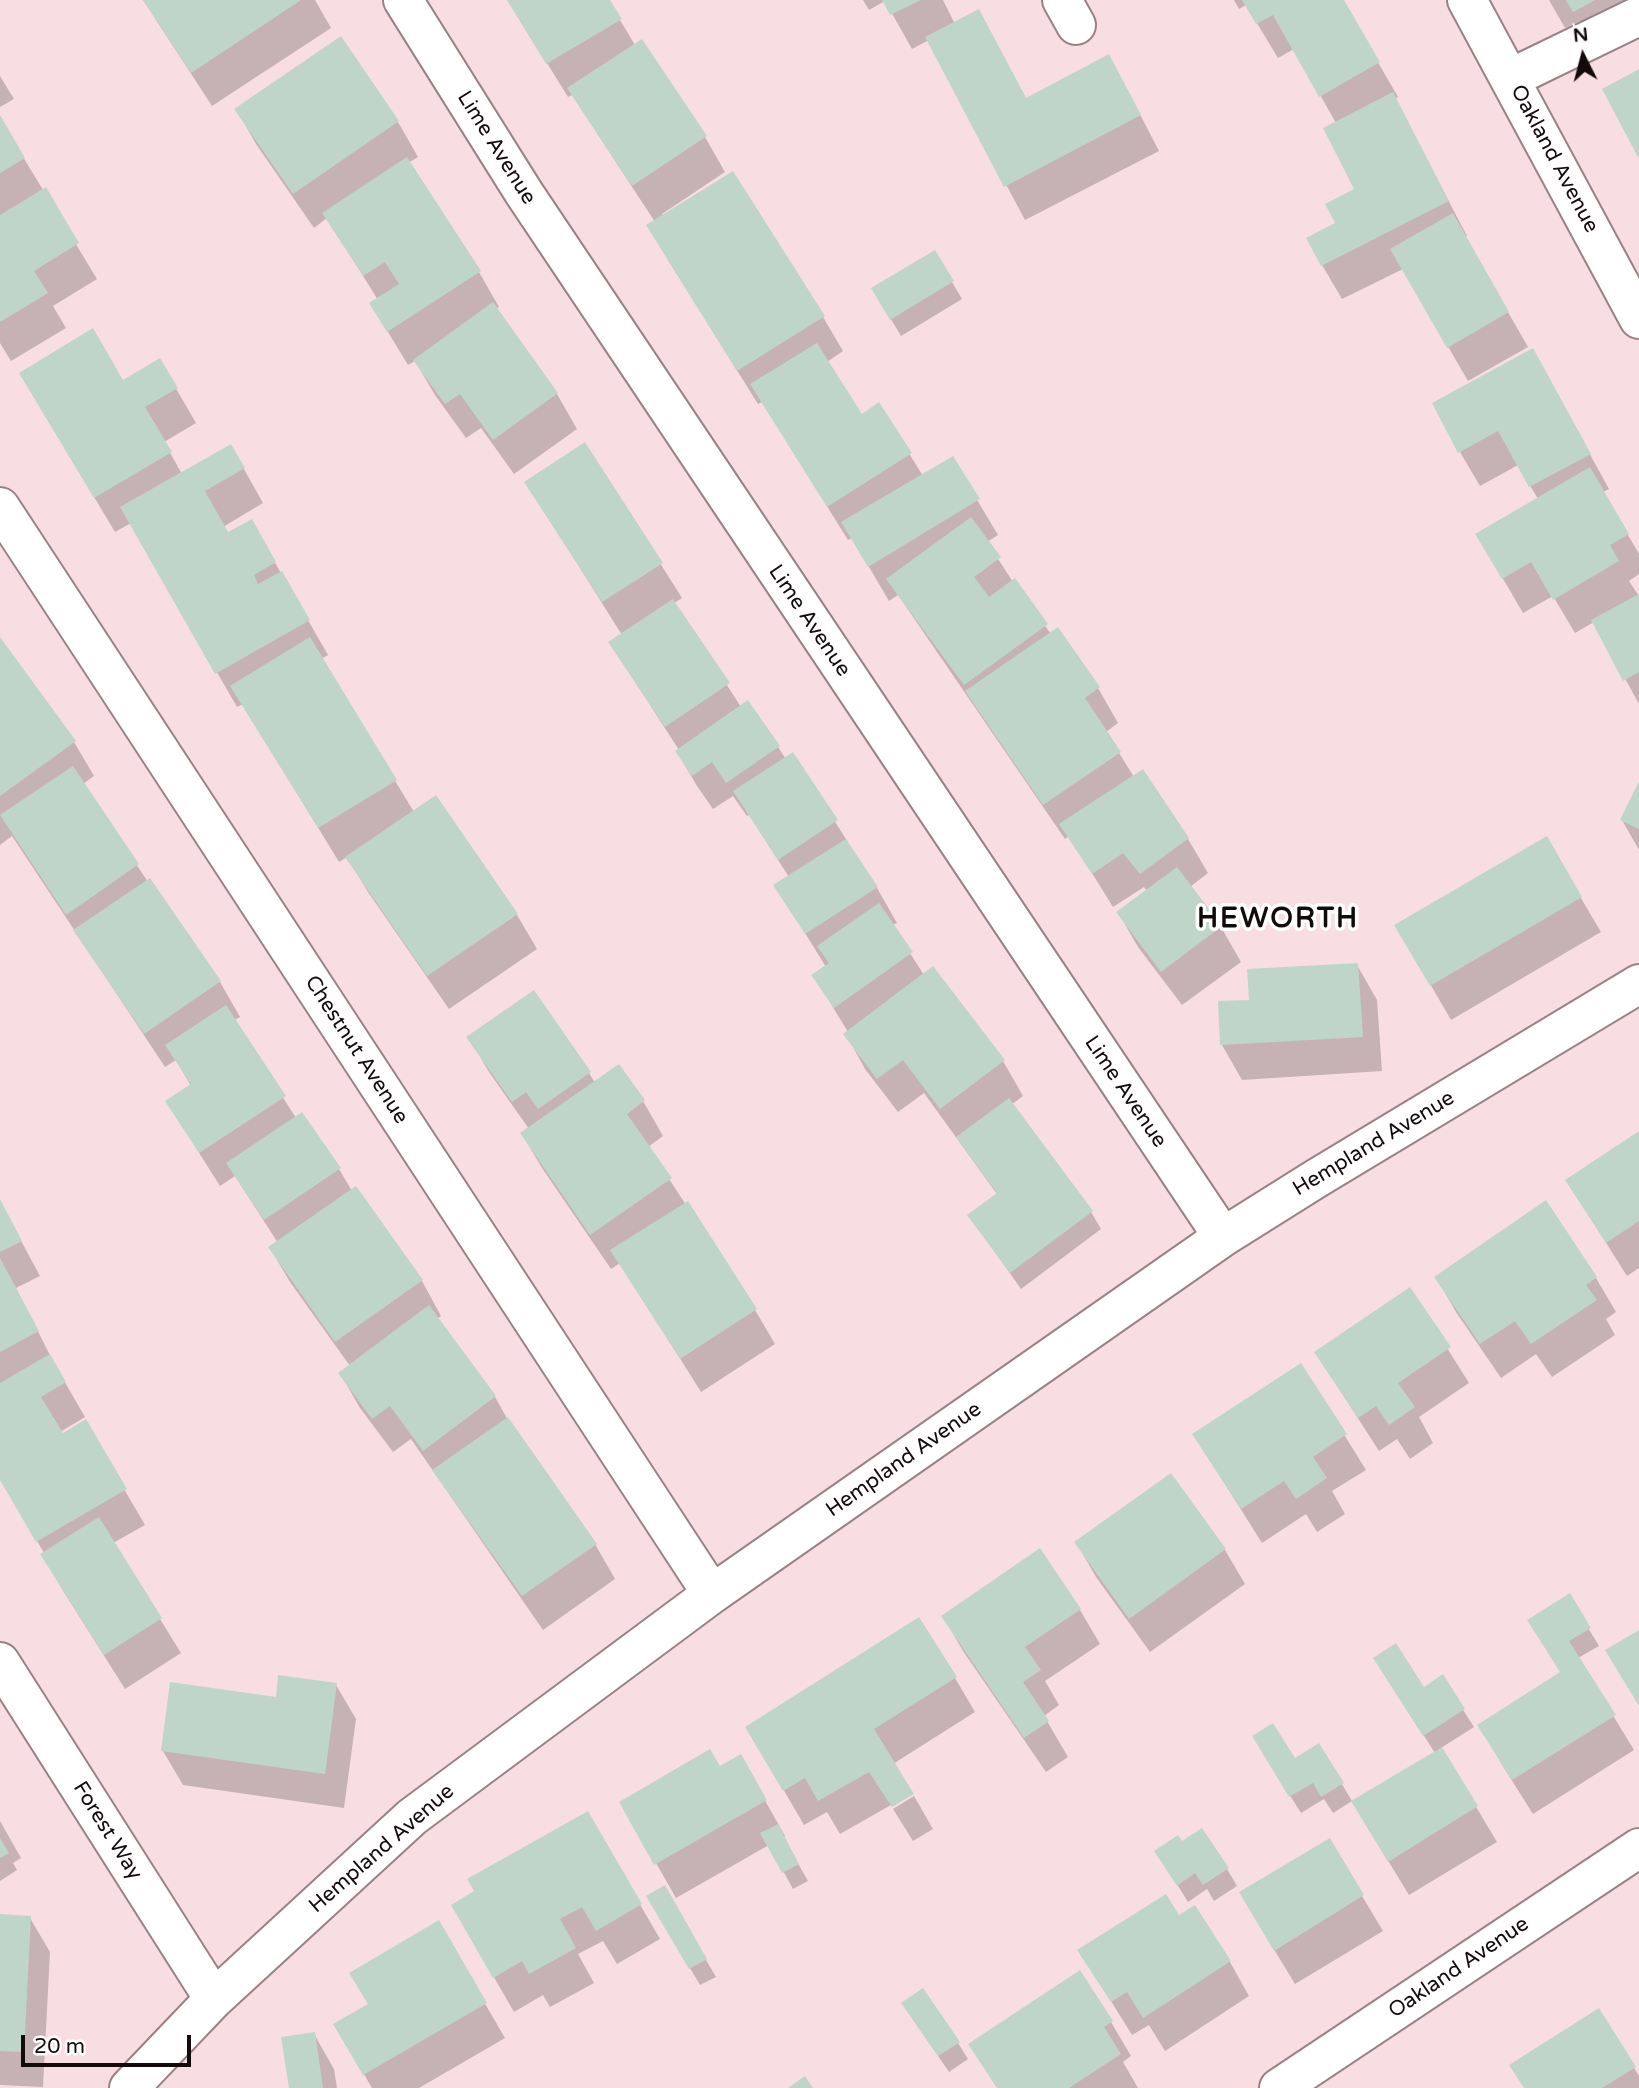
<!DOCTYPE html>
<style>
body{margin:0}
#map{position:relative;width:1639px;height:2088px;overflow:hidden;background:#f8dee2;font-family:"Varela Round",sans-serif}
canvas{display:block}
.north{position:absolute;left:1548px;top:21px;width:70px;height:70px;-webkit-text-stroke:5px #fff;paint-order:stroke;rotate:354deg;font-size:19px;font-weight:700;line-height:28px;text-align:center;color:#120a0b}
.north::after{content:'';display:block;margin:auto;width:24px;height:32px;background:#120a0b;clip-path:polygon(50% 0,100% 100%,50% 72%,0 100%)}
.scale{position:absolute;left:21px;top:2035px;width:170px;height:32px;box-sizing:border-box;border:4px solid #120a0b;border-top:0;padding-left:9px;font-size:21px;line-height:24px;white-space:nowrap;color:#120a0b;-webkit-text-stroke:5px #fff;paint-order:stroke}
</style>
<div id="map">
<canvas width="1639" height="2088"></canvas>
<div class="north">N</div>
<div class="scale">20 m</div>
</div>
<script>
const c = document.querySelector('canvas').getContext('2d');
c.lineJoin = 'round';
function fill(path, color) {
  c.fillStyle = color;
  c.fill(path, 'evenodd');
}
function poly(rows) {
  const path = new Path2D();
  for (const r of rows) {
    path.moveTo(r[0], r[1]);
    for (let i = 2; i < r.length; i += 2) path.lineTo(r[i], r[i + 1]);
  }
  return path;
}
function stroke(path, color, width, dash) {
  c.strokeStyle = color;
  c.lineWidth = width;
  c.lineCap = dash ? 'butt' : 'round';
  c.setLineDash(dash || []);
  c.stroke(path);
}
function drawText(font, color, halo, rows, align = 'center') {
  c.font = font + ' "Varela Round",sans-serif';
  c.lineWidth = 7;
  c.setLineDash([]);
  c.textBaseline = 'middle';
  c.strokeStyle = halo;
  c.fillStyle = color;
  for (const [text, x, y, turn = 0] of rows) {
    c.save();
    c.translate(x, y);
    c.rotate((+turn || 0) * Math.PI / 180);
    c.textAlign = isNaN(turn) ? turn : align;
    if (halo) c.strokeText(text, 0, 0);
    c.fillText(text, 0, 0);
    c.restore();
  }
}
fill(poly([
 [143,0,315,0,331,28,212,106],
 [508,0,608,0,635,45,641,41,705,137,725,172,662,214,664,216,823,317,843,351,827,362,861,416,879,405,923,476,952,458,998,535,987,542,1013,582,1051,634,1058,629,1098,688,1118,723,1106,732,1134,777,1188,839,1208,873,1190,887,1221,927,1241,962,1182,1005,1138,947,1118,912,1147,891,1144,887,1113,907,1069,836,1065,839,898,595,889,601,852,538,848,540,762,402,758,404,668,260,655,222,572,95,568,97],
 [863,0,943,0,955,24,979,11,1027,100,1128,91,1159,151,1025,220,929,40,912,49,885,1,869,10],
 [1234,0,1342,0,1398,97,1395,99,1467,236,1465,237,1528,347,1468,381,1403,269,1342,299,1322,265,1337,224,1357,190,1336,123,1294,49,1278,58,1246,5,1239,9],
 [1549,0,1637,0,1594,46,1580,21,1565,28],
 [340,38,398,122,418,157,408,163,479,272,499,307,495,309,557,394,577,429,514,474,481,428,466,438,435,395,415,361,408,365,371,304,378,300,327,218,314,228,256,144,237,110],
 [0,76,14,99,0,107],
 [0,119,97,279,53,306,66,328,11,361,0,343],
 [935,253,962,299,901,336,873,289],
 [160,361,196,423,164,442,182,474,231,446,263,503,223,527,228,534,251,521,328,655,321,659,414,812,436,798,517,915,537,949,449,1009,368,892,347,857,339,862,243,704,237,707,131,523,115,532,41,408,123,383],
 [1552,385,1609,489,1603,492,1639,554,1639,574,1629,581,1639,596,1639,704,1594,622,1575,633,1553,596,1523,613,1477,534,1538,499,1518,465,1480,486,1460,452],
 [585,444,682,598,674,603,741,707,778,747,786,759,792,754,877,888,897,923,892,925,924,975,933,969,1003,1061,1023,1096,1011,1105,1091,1212,1101,1229,1021,1289,969,1215,997,1194,924,1093,898,1112,865,1069,846,1034,848,1032,814,976,826,967,776,886,789,877,749,815,747,816,733,796,713,809,697,786,677,752,679,750,610,643,622,635,526,482],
 [0,640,74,742,94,776,83,784,148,882,150,881,220,982,240,1017,234,1020,296,1118,339,1169,352,1191,355,1188,422,1281,441,1316,437,1319,495,1397,508,1420,595,1544,615,1579,543,1630,411,1439,393,1452,360,1408,340,1373,350,1366,290,1282,270,1248,278,1243,235,1176,220,1186,167,1102,191,1086,176,1060,165,1067,12,836,0,845],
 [1639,785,1639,850,1622,820],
 [1546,839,1601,932,1451,1020,1396,925],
 [1357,965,1377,1000,1382,1071,1242,1080,1222,1045,1219,1003,1251,1001],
 [469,1038,589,1073,595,1083,643,1101,663,1136,648,1147,755,1310,775,1344,701,1392,620,1263,611,1269,542,1168,522,1134,529,1129,489,1072],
 [1639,1133,1639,1268,1627,1276,1567,1181],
 [0,1202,40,1276,16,1288,56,1367,85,1417,60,1432,62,1436,85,1422,145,1525,113,1543,181,1653,125,1689,62,1589,42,1554,44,1553,0,1477],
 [1436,1277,1596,1278,1616,1312,1606,1319,1615,1335,1552,1377,1536,1354,1501,1378,1456,1312],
 [1410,1289,1469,1383,1419,1417,1433,1443,1410,1459,1397,1439,1379,1451,1316,1353],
 [1301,1365,1366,1470,1332,1491,1345,1514,1317,1532,1306,1514,1262,1543,1194,1435],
 [1076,1542,1225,1550,1245,1584,1150,1652,1096,1577],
 [1569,1596,1599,1646,1578,1658,1634,1750,1533,1814,1499,1760,1561,1674],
 [1080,1610,1100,1644,1045,1681,1059,1705,1044,1716,1068,1757,1046,1772,963,1651,943,1616],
 [1385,1675,1424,1689,1442,1677,1474,1727,1441,1748,1497,1842,1409,1895,1373,1836,1435,1753],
 [955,1678,975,1712,893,1764,912,1793,840,1834,827,1812,804,1825,747,1727],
 [336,1685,356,1719,344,1808,183,1785,163,1751],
 [1319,1746,1352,1801,1333,1813,1324,1799,1301,1813,1264,1754,1294,1761],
 [740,1756,785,1836,783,1837,808,1881,793,1889,769,1845,676,1898,621,1802,719,1769],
 [914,1796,933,1829,913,1841,893,1809],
 [587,1813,660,1939,617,1964,603,1941,578,1954,594,1983,550,2007,543,1995,514,2012,453,1906],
 [0,1821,21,1858,13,1863,17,1870,0,1881],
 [1329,1841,1383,1931,1295,1984,1261,1928],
 [1182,1844,1227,1869,1237,1886,1214,1901,1207,1889,1188,1902,1167,1868],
 [664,1888,716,1977,700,1985,648,1897],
 [0,1916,30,1918,50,1952,43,2087,0,2085],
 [1179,1917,1230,1962,1249,1996,1165,2051,1149,2025,1132,2035,1080,1951],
 [438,1923,505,2038,419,2088,372,2088,335,2024,370,2005],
 [1599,2010,1639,2076,1639,2088,1524,2088],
 [914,2021,958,2043,968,2059,949,2072],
 [1111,2022,1131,2056,1123,2062,1138,2088,997,2088,971,2044],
 [314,2034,334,2069,337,2088,290,2088]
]), '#0003');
fill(poly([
 [143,0,301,0,191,73],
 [507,0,610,0,622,19,546,64],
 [882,0,921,0,890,15],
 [1242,0,1344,0,1380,62,1319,97,1273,15,1256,24],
 [1566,0,1595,0,1573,12],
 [979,9,1026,98,1109,54,1141,115,1004,187,925,37],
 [341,36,399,121,293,194,234,109],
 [642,39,707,136,632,186,567,88],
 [1639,69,1639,159,1602,89],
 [1393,92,1449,201,1321,266,1306,238,1335,223,1325,204,1354,189,1323,128],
 [0,115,25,158,0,173],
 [407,157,481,271,387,332,369,303,399,284,385,262,363,276,322,213],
 [733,171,825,316,737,371,646,225],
 [46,187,79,243,34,271,48,293,0,322,0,215],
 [1453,213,1509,312,1447,348,1390,249],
 [935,250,954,281,890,320,871,288],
 [493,302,558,393,493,440,460,394,445,404,413,360],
 [93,328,123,380,160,358,178,388,145,407,172,452,94,498,19,373],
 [817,343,862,414,879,402,912,453,827,507,750,384],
 [1533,348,1591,454,1529,487,1498,431,1458,453,1432,403],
 [585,442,663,563,602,602,524,482],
 [231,444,245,468,205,491,228,532,252,519,276,562,254,575,258,584,282,571,310,620,215,674,120,507],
 [953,456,980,499,868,567,841,522],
 [1590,467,1629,534,1610,545,1619,561,1553,600,1531,562,1502,579,1475,534],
 [971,517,1001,557,974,577,989,597,1015,578,1048,624,964,685,886,579],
 [1639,594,1639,672,1623,681,1591,620],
 [673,599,730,683,665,727,608,642],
 [1058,627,1100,687,1085,698,1121,752,1043,805,965,691],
 [0,637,76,741,0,796],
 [310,637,397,780,318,828,230,686],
 [748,700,780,746,726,783,712,762,692,776,675,751],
 [793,752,838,820,778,860,733,791],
 [73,766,139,864,66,915,0,815],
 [1143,769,1189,838,1140,874,1123,853,1092,874,1059,824],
 [1639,781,1639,829,1620,820],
 [436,795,518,914,427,976,345,857],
 [1547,836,1582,897,1430,986,1394,925],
 [846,839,878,887,805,934,773,885],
 [1177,867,1222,926,1161,972,1116,912],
 [150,878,221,981,144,1034,73,930],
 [879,903,913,952,834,1008,811,975,829,963,817,946],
 [1358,963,1363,1037,1220,1045,1218,1001,1249,1000,1247,969],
 [933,966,1005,1060,940,1109,903,1060,877,1079,843,1034],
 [534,990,591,1072,538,1109,526,1092,512,1102,466,1037],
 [226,1005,286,1096,199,1153,165,1101,191,1084,165,1045],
 [619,1064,645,1100,627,1114,672,1178,590,1235,520,1133],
 [1009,1098,1093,1211,1010,1273,967,1215,997,1193,956,1137],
 [302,1112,341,1168,264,1220,226,1163],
 [1639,1131,1639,1221,1606,1243,1565,1180],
 [356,1186,423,1280,335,1342,268,1247],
 [0,1199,22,1241,0,1252],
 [1546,1200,1597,1277,1586,1285,1597,1300,1531,1344,1515,1321,1480,1344,1434,1277],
 [688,1201,757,1309,680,1359,610,1250],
 [0,1258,39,1331,0,1352],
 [1410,1287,1451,1347,1398,1383,1415,1407,1389,1425,1376,1406,1358,1418,1314,1352],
 [429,1305,496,1396,423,1451,390,1406,372,1419,338,1373],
 [50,1354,66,1382,41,1397,63,1433,86,1419,127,1489,36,1542,0,1480,0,1383],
 [1301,1363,1347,1434,1313,1457,1327,1478,1296,1499,1284,1481,1241,1509,1192,1434],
 [508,1417,597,1544,522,1596,432,1470],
 [1171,1473,1226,1549,1129,1619,1074,1542],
 [99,1517,162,1618,104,1655,40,1554],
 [1040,1548,1081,1609,1025,1647,1041,1670,1023,1682,1049,1721,1024,1738,941,1616],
 [1570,1593,1591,1628,1569,1641,1616,1715,1512,1780,1477,1725,1560,1672,1527,1620],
 [919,1617,957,1677,874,1729,914,1794,892,1807,869,1772,818,1801,805,1778,783,1791,745,1727],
 [1639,1630,1639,1706,1605,1650],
 [1396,1643,1424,1687,1443,1674,1465,1709,1423,1736,1373,1658],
 [278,1675,337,1683,325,1774,161,1751,170,1682,276,1697],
 [1273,1723,1295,1758,1319,1743,1344,1783,1321,1797,1313,1783,1289,1797,1252,1736],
 [1442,1747,1478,1806,1388,1862,1351,1801],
 [710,1749,720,1766,741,1754,767,1800,654,1865,619,1802],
 [588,1811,642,1904,596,1931,582,1907,560,1919,576,1948,529,1974,522,1961,493,1978,451,1905,474,1891,467,1879],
 [778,1824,799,1864,782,1873,760,1833],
 [1202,1828,1229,1868,1203,1885,1195,1873,1177,1886,1154,1851,1178,1835,1182,1841],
 [0,1838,9,1853,0,1858],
 [1330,1838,1364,1895,1274,1951,1239,1892],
 [665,1885,707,1959,689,1969,646,1896],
 [1166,1894,1179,1915,1195,1905,1231,1961,1143,2018,1127,1992,1111,2002,1077,1950],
 [0,1914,31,1916,24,2052,0,2051],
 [439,1920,487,2003,363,2075,333,2024,368,2004,349,1973],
 [1080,1970,1113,2021,1104,2027,1121,2054,1069,2088,997,2088,968,2044],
 [923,1988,960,2042,938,2056,901,2003],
 [1599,2008,1636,2067,1602,2088,1524,2088,1509,2065],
 [315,2032,323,2088,289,2088,281,2037],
 [805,2076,813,2088,788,2088]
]), '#bfd5ca');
const minor = poly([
 [403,0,524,193,1223,1237],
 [1062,0,1076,25],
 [1467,0,1639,319],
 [1511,78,1639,16],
 [0,507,712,1594],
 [0,1662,214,1999],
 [129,2088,214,1999,412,1817,712,1594,1223,1237,1317,1178,1639,984],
 [1279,2088,1639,1848]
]);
stroke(minor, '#998285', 42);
stroke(minor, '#fff', 38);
drawText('21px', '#120a0b', '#fff', [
 ["Lime Avenue",496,148,58],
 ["Oakland Avenue",1554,159,62],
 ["Lime Avenue",809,621,56],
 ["Chestnut Avenue",356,1050,57],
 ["Lime Avenue",1125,1092,56],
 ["Hempland Avenue",1374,1144,-31],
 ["Hempland Avenue",904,1460,-35],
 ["Forest Way",107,1831,58],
 ["Hempland Avenue",382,1849,-41],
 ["Oakland Avenue",1459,1968,-34]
]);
c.letterSpacing = '2px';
drawText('bold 28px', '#120a0b', '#fff', [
 ["HEWORTH",1278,920]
]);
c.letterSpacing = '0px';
</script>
